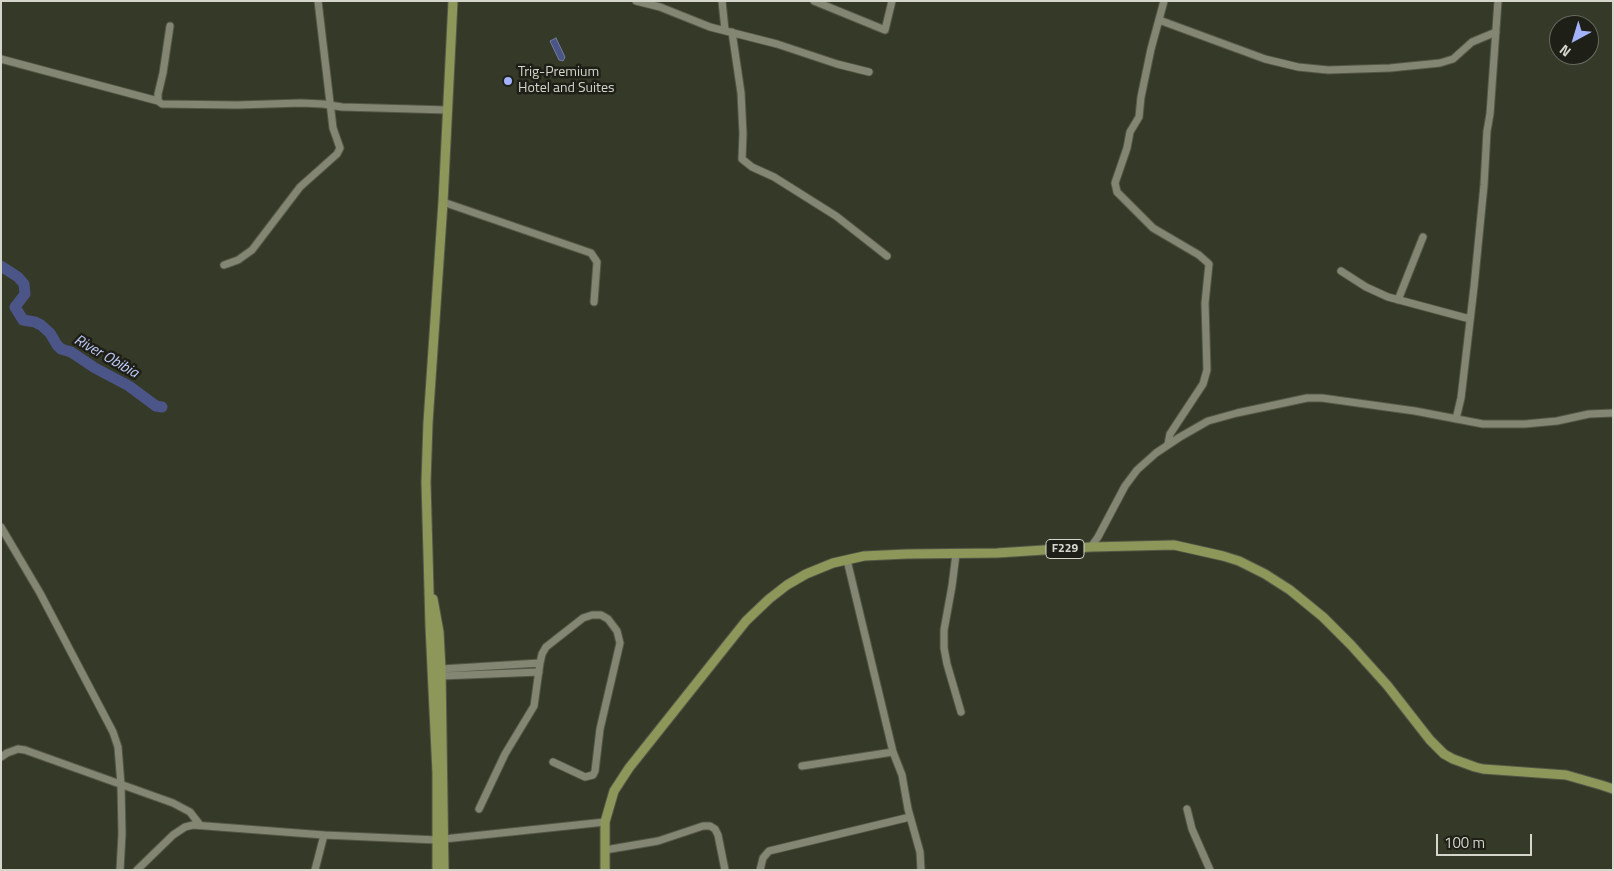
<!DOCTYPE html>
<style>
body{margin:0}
#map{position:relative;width:1614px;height:871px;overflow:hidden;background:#353927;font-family:"Titillium Web",sans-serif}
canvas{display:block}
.frame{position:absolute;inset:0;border:2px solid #d4d6cb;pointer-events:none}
.north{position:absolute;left:1549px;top:15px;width:50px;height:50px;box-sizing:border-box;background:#1e1f17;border:1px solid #67685f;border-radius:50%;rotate:219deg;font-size:14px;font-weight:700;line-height:20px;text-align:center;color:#d4d6cb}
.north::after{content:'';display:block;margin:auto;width:18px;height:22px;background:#a2b2fd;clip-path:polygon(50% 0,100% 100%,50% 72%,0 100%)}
.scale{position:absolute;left:1436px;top:834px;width:96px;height:22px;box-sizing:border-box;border:2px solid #d4d6cb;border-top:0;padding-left:6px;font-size:15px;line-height:18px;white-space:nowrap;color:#d4d6cb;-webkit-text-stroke:4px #1e1f17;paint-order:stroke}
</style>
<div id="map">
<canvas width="1614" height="871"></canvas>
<div class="frame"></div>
<div class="north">N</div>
<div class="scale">100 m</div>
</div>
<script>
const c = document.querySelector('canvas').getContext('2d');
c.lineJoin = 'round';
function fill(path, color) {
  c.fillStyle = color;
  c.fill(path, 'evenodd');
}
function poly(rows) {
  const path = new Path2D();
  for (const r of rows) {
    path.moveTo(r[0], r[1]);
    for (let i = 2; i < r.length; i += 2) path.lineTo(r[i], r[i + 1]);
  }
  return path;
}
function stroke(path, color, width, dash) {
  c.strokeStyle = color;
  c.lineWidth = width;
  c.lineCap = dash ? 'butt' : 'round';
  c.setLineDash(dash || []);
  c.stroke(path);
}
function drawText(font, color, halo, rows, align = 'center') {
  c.font = font + ' "Titillium Web",sans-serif';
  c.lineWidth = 5;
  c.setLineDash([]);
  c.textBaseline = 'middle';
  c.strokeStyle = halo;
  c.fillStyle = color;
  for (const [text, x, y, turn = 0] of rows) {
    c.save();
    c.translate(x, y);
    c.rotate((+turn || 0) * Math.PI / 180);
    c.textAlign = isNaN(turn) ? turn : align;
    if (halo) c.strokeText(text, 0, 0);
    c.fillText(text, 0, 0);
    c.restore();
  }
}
const water = poly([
 [556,38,565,57,563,61,559,60,550,41,556,38]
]);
fill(water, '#4b5587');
stroke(water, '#747c9b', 1);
stroke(poly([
 [1,266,18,277,24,284,25,294,15,307,23,320,35,322,41,325,50,333,57,345,61,349,71,352,95,368,129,386,156,406,162,407]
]), '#4b5587', 11);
const minor = poly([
 [636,1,660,7,710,27,777,44,837,64,869,72],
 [722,1,725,30],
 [814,1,885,30,892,1],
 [1164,1,1151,49,1141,97,1139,117,1130,132,1127,148,1115,183,1117,192,1153,228,1199,255,1209,264,1205,303,1207,370,1203,384,1170,434,1168,444],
 [1159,20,1265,59,1298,67,1328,70,1390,68,1440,63,1453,59,1472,42,1496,32],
 [170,26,163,73,158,94,158,101,162,104,237,105,301,103,323,104,342,107,448,110],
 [732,32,741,93,743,134,742,159,752,167,774,177,836,216,887,256],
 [1,59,158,101],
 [443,202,591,253,597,262,594,302],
 [224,265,238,260,252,250,300,187,337,154,340,148,333,128,318,1],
 [1341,271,1366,287,1388,297,1470,319],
 [1398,300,1423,237],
 [1456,419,1461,398,1474,287,1484,185,1487,131,1490,114,1498,1],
 [1,527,40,593,113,732,118,747,121,785,122,834,120,870],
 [1091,547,1098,537,1125,486,1137,470,1156,453,1180,437,1208,421,1237,413,1307,398,1322,398,1415,411,1483,424,1525,424,1557,421,1589,414,1613,413],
 [956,554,952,586,944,630,944,648,947,664,961,712],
 [847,560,893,752,902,775,908,809,920,852,921,870],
 [441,669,540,663],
 [441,676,539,672],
 [1,757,7,753,18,749,25,750,173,803,190,812,200,825],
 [802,766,893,752],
 [479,809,505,754,534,706,540,663,542,654,546,647,583,618,592,615,601,615,608,619,617,631,620,643,600,729,595,771,593,775,585,777,553,762],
 [1187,809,1192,829,1210,870],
 [444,839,605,822],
 [605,850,658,841,703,826,710,826,715,829,718,835,725,870],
 [137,870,173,835,185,827,193,825,324,835,437,840],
 [315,870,324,835],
 [760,870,763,858,769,851,910,817]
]);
const major = poly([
 [433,599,439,632,441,669,444,870],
 [437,870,437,773,430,626,426,482,428,423,443,202,453,1],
 [605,870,605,822,614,791,629,768,726,646,746,621,769,599,787,585,806,574,833,563,864,556,907,554,997,553,1091,547,1174,545,1223,556,1239,561,1265,574,1290,590,1323,617,1351,645,1387,685,1430,740,1444,754,1453,759,1475,767,1483,769,1566,775,1601,785,1613,789]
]);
stroke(minor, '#545747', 9);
stroke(major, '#545747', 11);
stroke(minor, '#828672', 7);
stroke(major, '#8c9759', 9);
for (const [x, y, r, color] of [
 [508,81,5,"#a2b2fd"]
]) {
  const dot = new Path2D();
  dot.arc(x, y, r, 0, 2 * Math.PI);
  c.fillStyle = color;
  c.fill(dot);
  stroke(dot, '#1e1f17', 2);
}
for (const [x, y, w] of [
 [1065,549,38]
]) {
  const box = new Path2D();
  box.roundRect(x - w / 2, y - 9.5, w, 19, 4);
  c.fillStyle = '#1e1f17';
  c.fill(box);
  stroke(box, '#d4d6cb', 1);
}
drawText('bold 12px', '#d4d6cb', null, [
 ["F229",1065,549]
]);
drawText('14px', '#d4d6cb', '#1e1f17', [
 ["Trig-Premium",518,73],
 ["Hotel and Suites",518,89]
], 'left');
drawText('italic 15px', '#c0ccfb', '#1e1f17', [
 ["River Obibia",106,357,30]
]);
</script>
